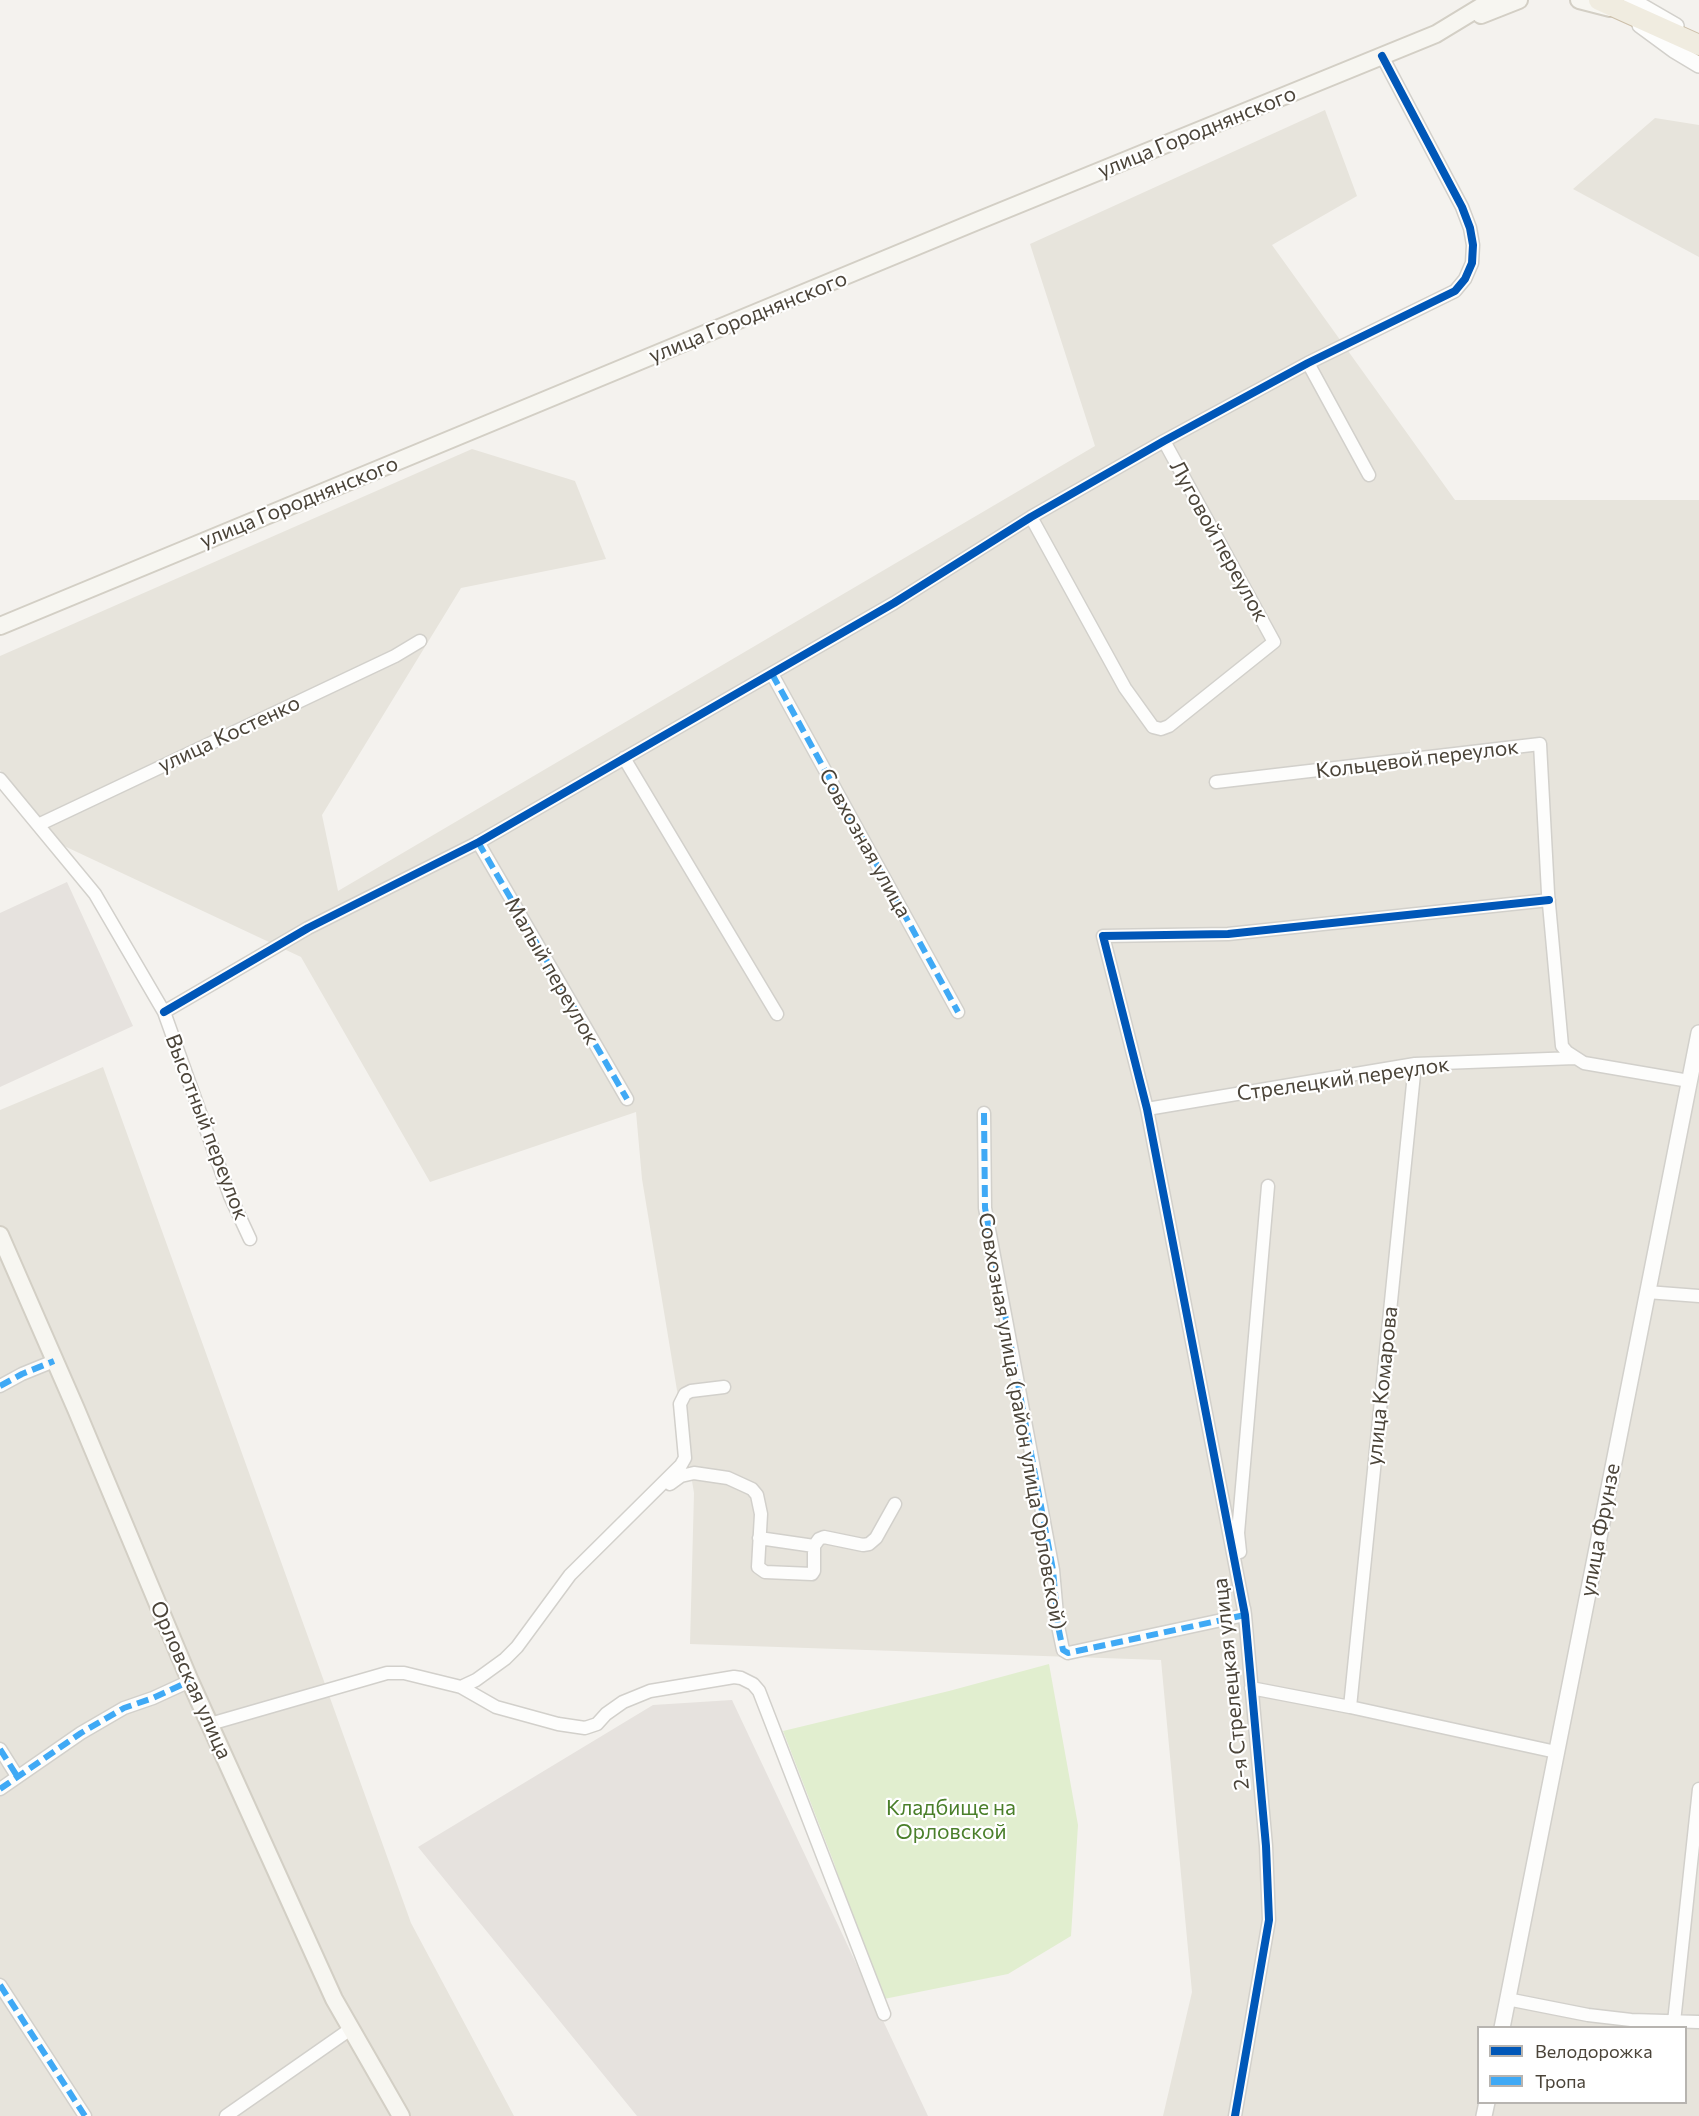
<!DOCTYPE html>
<meta charset="utf-8">
<style>
body{margin:0}
#map{position:relative;width:1699px;height:2116px;overflow:hidden;background:#f4f2ee;font-family:Commissioner,sans-serif}
canvas{display:block}
.legend{position:absolute;left:1477px;top:2026px;width:210px;height:78px;box-sizing:border-box;background:#fff;border:2px solid #b7b4b0;margin:0;padding:8px 10px;list-style:none;font-size:18px;color:#4b4439}
.legend li{display:flex;align-items:center;gap:12px;height:30px}
.legend b{width:30px;border:2px solid #b7b4b0}
</style>
<div id="map">
<canvas width="1699" height="2116"></canvas>
<ul class="legend">
<li><b style="height:8px;background:#0057b8"></b>Велодорожка</li>
<li><b style="height:8px;background:#3fa9f5"></b>Тропа</li>
</ul>
</div>
<script>
const c = document.querySelector('canvas').getContext('2d');
c.lineJoin = 'round';
function fill(path, color) {
  c.fillStyle = color;
  c.fill(path, 'evenodd');
}
function poly(rows) {
  const path = new Path2D();
  for (const r of rows) {
    path.moveTo(r[0], r[1]);
    for (let i = 2; i < r.length; i += 2) path.lineTo(r[i], r[i + 1]);
  }
  return path;
}
function stroke(path, color, width, dash) {
  c.strokeStyle = color;
  c.lineWidth = width;
  c.lineCap = dash ? 'butt' : 'round';
  c.setLineDash(dash || []);
  c.stroke(path);
}
function drawText(font, color, halo, rows, align = 'center') {
  c.font = font + ' Commissioner,sans-serif';
  c.lineWidth = 4.5;
  c.setLineDash([]);
  c.textBaseline = 'middle';
  c.strokeStyle = halo;
  c.fillStyle = color;
  for (const [text, x, y, turn = 0] of rows) {
    c.save();
    c.translate(x, y);
    c.rotate((+turn || 0) * Math.PI / 180);
    c.textAlign = isNaN(turn) ? turn : align;
    if (halo) c.strokeText(text, 0, 0);
    c.fillText(text, 0, 0);
    c.restore();
  }
}
fill(poly([
 [1325,110,1357,196,1272,245,1455,500,1699,500,1699,2116,1163,2116,1192,1992,1161,1660,690,1644,694,1493,642,1179,636,1112,430,1182,301,957,62,845,0,770,0,656,472,449,575,481,606,559,461,588,322,815,338,891,1095,446,1030,244],
 [1478,2028,1686,2028,1686,2102,1478,2102],
 [1655,118,1699,125,1699,257,1573,189],
 [103,1067,411,1923,514,2116,0,2116,0,1110]
]), '#e7e4dc');
fill(poly([
 [67,882,133,1026,0,1087,0,913],
 [732,1700,928,2116,637,2116,418,1847,653,1705]
]), '#e6e2de');
fill(poly([
 [1049,1664,1078,1825,1071,1936,1008,1974,879,2000,834,1863,783,1731,949,1691]
]), '#e1eecf');
const minor = poly([
 [1308,363,1369,475],
 [1031,517,1125,688,1153,727,1161,729,1169,726,1274,642,1164,441],
 [772,674,958,1012],
 [624,758,777,1014],
 [0,779,95,894,164,1012,230,1196,250,1239],
 [1216,782,1540,744,1548,893,1562,1046,1567,1052,1584,1063,1689,1081],
 [38,825,395,656,420,641],
 [478,842,627,1099],
 [164,1012,308,928,479,842,894,603,1031,517,1164,441,1308,363,1455,291,1465,279,1472,263,1473,245,1470,228,1462,207,1382,56],
 [1147,1109,1415,1064,1575,1058],
 [984,1113,985,1208,1053,1570,1058,1626,1063,1650,1068,1653,1245,1615,1244,1608],
 [1647,1292,1699,1296],
 [0,1386,22,1374,54,1361],
 [670,1484,681,1476,694,1473,728,1478,752,1489,757,1495,761,1514,758,1567,765,1572,812,1574,814,1571,814,1546,819,1539,824,1537,863,1545,869,1544,876,1538,895,1504],
 [759,1538,814,1546],
 [1240,1552,1238,1533,1268,1186],
 [461,1687,496,1707,558,1724,585,1728,597,1724,606,1714,623,1702,650,1691,734,1677,741,1678,753,1684,759,1691,884,2014],
 [1251,1688,1350,1707,1556,1752],
 [1350,1707,1415,1064],
 [210,1724,387,1673,404,1673,461,1687,476,1680,505,1659,517,1647,570,1575,681,1465,685,1458,680,1404,685,1394,691,1391,724,1387],
 [0,1749,17,1776],
 [0,1789,81,1733,124,1708,153,1698,190,1681],
 [0,1985,85,2116],
 [1507,1999,1588,2015,1631,2020,1699,2022],
 [1674,2022,1699,1789],
 [226,2116,352,2028],
 [1235,2116,1269,1920,1266,1846,1245,1615,1147,1109,1103,936,1228,934,1549,900]
]);
const tertiary = poly([
 [1631,0,1676,26],
 [1640,25,1674,50,1699,65],
 [1502,2028,1699,1033],
 [1484,2116,1487,2102]
]);
const secondary = poly([
 [1579,0,1610,8],
 [1481,15,1519,0],
 [0,626,975,222,1382,56,1436,34,1492,0],
 [0,1235,76,1409,190,1681,334,1999,401,2116]
]);
const trunk = poly([
 [1599,0,1699,45]
]);
stroke(minor, '#d2d0cb', 15);
stroke(tertiary, '#d2d0cb', 18);
stroke(secondary, '#d3cfc5', 20);
stroke(trunk, '#ccbfa9', 22);
stroke(minor, '#fdfdfc', 12);
stroke(tertiary, '#fdfdfc', 15);
stroke(secondary, '#f7f6f1', 16);
stroke(trunk, '#f0ece0', 20);
stroke(poly([
 [772,674,958,1012],
 [478,842,627,1099],
 [984,1113,985,1208,1053,1570,1058,1626,1063,1650,1068,1653,1245,1615],
 [0,1386,22,1374,54,1361],
 [0,1749,17,1776],
 [0,1789,81,1733,124,1708,153,1698,190,1681],
 [0,1985,85,2116]
]), '#3fa9f5', 6, [12, 6]);
stroke(poly([
 [164,1012,308,928,479,842,894,603,1031,517,1164,441,1308,363,1455,291,1465,279,1472,263,1473,245,1470,228,1462,207,1382,56],
 [1235,2116,1269,1920,1266,1846,1245,1615,1147,1109,1103,936,1228,934,1549,900]
]), '#0057b8', 8);
drawText('21px', '#4b4439', '#fff', [
 ["улица Городнянского",1197,132,-22],
 ["улица Городнянского",748,317,-22],
 ["улица Городнянского",299,502,-22],
 ["Луговой переулок",1219,541,61],
 ["улица Костенко",229,734,-25],
 ["Кольцевой переулок",1417,759,-7],
 ["Совхозная улица",865,843,61],
 ["Малый переулок",552,971,60],
 ["Стрелецкий переулок",1343,1079,-8],
 ["Высотный переулок",207,1127,69],
 ["улица Комарова",1382,1386,-84],
 ["Совхозная улица (район улица Орловской)",1022,1421,80],
 ["улица Фрунзе",1600,1530,-79],
 ["Орловская улица",191,1680,66],
 ["2-я Стрелецкая улица",1231,1684,-96]
]);
drawText('21px', '#4a7f2a', '#fff', [
 ["Кладбище на",951,1808],
 ["Орловской",951,1832]
]);
</script>
